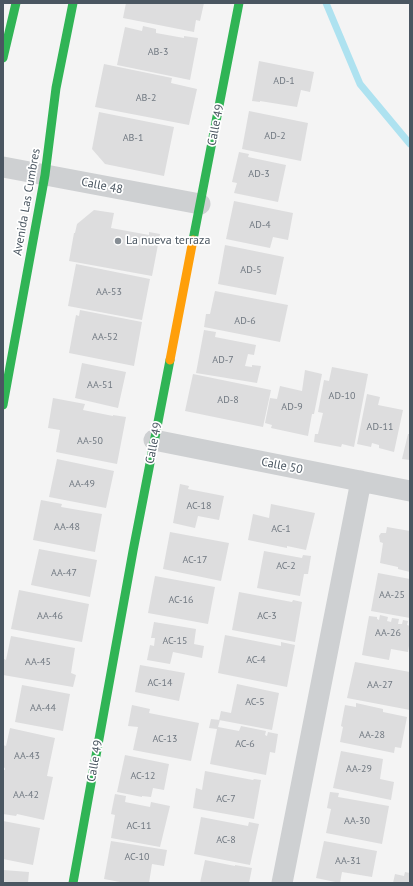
<!DOCTYPE html>
<style>
body{margin:0}
#map{position:relative;width:413px;height:886px;overflow:hidden;background:#f4f4f4;font-family:"PT Sans",sans-serif}
canvas{display:block}
.frame{position:absolute;inset:0;border:4px solid #4a5661;pointer-events:none}
</style>
<div id="map">
<canvas width="413" height="886"></canvas>
<div class="frame"></div>
</div>
<script>
const c = document.querySelector('canvas').getContext('2d');
c.lineJoin = 'round';
function poly(rows) {
  const path = new Path2D();
  for (const r of rows) {
    path.moveTo(r[0], r[1]);
    for (let i = 2; i < r.length; i += 2) path.lineTo(r[i], r[i + 1]);
  }
  return path;
}
function stroke(path, color, width, dash) {
  c.strokeStyle = color;
  c.lineWidth = width;
  c.lineCap = dash ? 'butt' : 'round';
  c.setLineDash(dash || []);
  c.stroke(path);
}
function fill(path, color) {
  c.fillStyle = color;
  c.fill(path, 'evenodd');
}
function drawText(font, color, halo, rows, align = 'center') {
  c.font = font + ' "PT Sans",sans-serif';
  c.lineWidth = 3.5;
  c.setLineDash([]);
  c.textBaseline = 'middle';
  c.strokeStyle = halo;
  c.fillStyle = color;
  for (const [text, x, y, turn = 0] of rows) {
    c.save();
    c.translate(x, y);
    c.rotate((+turn || 0) * Math.PI / 180);
    c.textAlign = isNaN(turn) ? turn : align;
    if (halo) c.strokeText(text, 0, 0);
    c.fillText(text, 0, 0);
    c.restore();
  }
}
stroke(poly([
 [326,3,360,84,410,144]
]), '#aee2f0', 7);
fill(poly([
 [126,3,204,3,200,21,196,20,194,32,123,18],
 [143,26,156,29,156,33,184,38,184,36,198,38,190,80,117,65,125,27,142,31],
 [259,61,314,72,310,92,301,90,297,107,260,101,260,102,252,101],
 [104,64,172,78,171,83,197,89,189,125,95,107],
 [249,111,308,123,301,161,242,149],
 [99,112,174,127,164,176,105,164,92,149],
 [239,152,249,154,248,157,286,165,278,202,234,193,237,183,232,182],
 [234,201,293,213,288,240,273,237,270,248,226,239],
 [94,210,114,213,111,228,149,235,149,232,160,234,152,276,69,261,74,233,75,233,77,224],
 [225,245,284,257,276,295,218,284],
 [76,264,150,279,142,320,68,306],
 [215,291,288,305,280,342,204,327,206,314,210,314],
 [80,310,142,322,134,366,69,353,76,315,79,316],
 [204,330,216,332,215,337,256,345,254,355,248,354,245,366,252,367,252,365,261,366,257,383,196,373],
 [82,363,126,372,118,408,75,398],
 [332,367,368,374,354,447,342,444,341,447,314,442,315,434,318,434,323,413,318,412,324,380,329,381],
 [305,370,322,374,314,414,312,414,308,436,271,428,272,425,265,423,270,398,277,399,280,386,302,391],
 [193,374,271,390,263,427,185,411],
 [367,394,380,397,378,405,403,410,394,452,379,448,379,445,372,443,371,447,357,444],
 [53,398,85,404,83,410,113,416,113,415,126,417,117,464,56,452,60,430,48,428],
 [408,434,410,434,410,460,402,459],
 [57,459,114,471,106,508,49,497],
 [180,484,189,486,188,489,224,496,219,520,198,516,195,528,173,523],
 [41,500,62,504,61,507,102,514,95,552,33,540],
 [271,504,315,513,306,550,287,546,287,548,248,540,253,514,269,518],
 [387,527,410,531,410,572,398,569,398,567,380,563,383,543,380,542,379,536,381,533,386,533],
 [170,532,229,543,221,581,163,569],
 [39,549,97,560,90,597,31,585],
 [264,551,302,558,303,555,311,556,308,574,304,574,300,596,257,588],
 [378,573,410,579,410,618,371,611],
 [155,576,215,587,208,624,148,613],
 [19,590,89,604,82,642,11,629],
 [239,592,292,602,293,600,302,602,295,642,232,630],
 [380,615,388,617,387,621,391,622,392,618,399,619,398,624,402,624,403,620,408,621,407,625,410,626,410,640,408,652,391,649,389,660,362,655,369,616,377,617,377,619,379,620],
 [154,622,196,629,194,644,204,646,202,658,173,652,170,664,147,660,150,645,154,646,155,638,151,638],
 [225,635,281,646,281,642,295,645,287,687,218,673],
 [11,636,75,648,71,673,76,675,73,687,3,675,4,659,6,660],
 [355,662,410,672,410,710,347,698],
 [140,665,185,673,179,701,135,692],
 [237,684,279,693,272,730,219,720,221,711,231,713],
 [22,685,70,694,63,731,15,722],
 [356,703,383,709,383,712,407,717,401,748,395,747,394,753,340,742,343,727,341,726,345,705,356,707],
 [132,705,150,709,149,713,199,723,191,761,133,750,138,727,128,726],
 [211,719,220,720,218,727,239,731,241,726,266,731,265,735,267,736,268,732,278,734,275,753,270,752,266,775,210,764,217,729,209,728],
 [10,728,55,738,47,776,53,777,44,820,17,814,16,816,3,814,3,770,5,770,5,768,3,767,3,745,6,746],
 [341,751,383,759,380,779,394,782,391,800,333,788],
 [125,755,169,764,164,790,153,788,151,797,142,796,142,797,117,792],
 [205,771,253,780,254,779,261,780,254,819,193,808,196,788,202,790],
 [330,792,339,793,338,797,389,806,382,844,326,833,331,809,327,808],
 [115,794,126,796,125,802,150,807,151,802,170,806,160,847,111,838,115,815,111,814],
 [201,817,248,826,249,822,259,824,250,865,194,854],
 [3,821,40,828,33,865,3,859],
 [111,841,167,850,164,866,152,864,149,883,125,883,104,879],
 [324,841,377,851,372,877,342,872,340,883,316,878],
 [205,860,235,866,235,865,252,868,249,883,200,883],
 [3,870,29,872,28,883,3,883],
 [405,872,410,873,410,883,393,883,395,874,404,876]
]), '#ddddde');
stroke(poly([
 [3,167,200,204],
 [154,440,410,491],
 [282,883,361,481]
]), '#ced0d2', 21);
stroke(poly([
 [3,58,16,3],
 [193,240,239,3],
 [3,405,45,175,56,88,73,3],
 [73,883,133,551,170,360]
]), '#30b455', 9);
stroke(poly([
 [170,360,193,240]
]), '#ff9f0a', 9);
for (const [x, y, r, color] of [
 [118,241,4,"#868d94"]
]) {
  const dot = new Path2D();
  dot.arc(x, y, r, 0, 2 * Math.PI);
  c.fillStyle = color;
  c.fill(dot);
  stroke(dot, '#fff', 1.5);
}
drawText('10px', '#707881', null, [
 ["AB-3",158,52],
 ["AD-1",284,81],
 ["AB-2",146,98],
 ["AD-2",275,136],
 ["AB-1",133,138],
 ["AD-3",259,174],
 ["AD-4",260,225],
 ["AD-5",251,270],
 ["AA-53",109,292],
 ["AD-6",245,321],
 ["AA-52",105,337],
 ["AD-7",223,360],
 ["AA-51",100,385],
 ["AD-10",342,396],
 ["AD-8",228,400],
 ["AD-9",292,407],
 ["AD-11",380,427],
 ["AA-50",90,441],
 ["AA-49",82,484],
 ["AC-18",199,506],
 ["AA-48",67,527],
 ["AC-1",281,529],
 ["AC-17",195,560],
 ["AC-2",286,566],
 ["AA-47",64,573],
 ["AA-25",392,595],
 ["AC-16",181,600],
 ["AA-46",50,616],
 ["AC-3",267,616],
 ["AA-26",388,633],
 ["AC-15",175,641],
 ["AC-4",256,660],
 ["AA-45",38,662],
 ["AC-14",160,683],
 ["AA-27",380,685],
 ["AC-5",255,702],
 ["AA-44",43,708],
 ["AA-28",372,735],
 ["AC-13",165,739],
 ["AC-6",245,744],
 ["AA-43",27,756],
 ["AA-29",359,769],
 ["AC-12",143,776],
 ["AA-42",26,795],
 ["AC-7",226,799],
 ["AA-30",357,821],
 ["AC-11",139,826],
 ["AC-8",226,840],
 ["AC-10",137,857],
 ["AA-31",348,861]
]);
drawText('12px', '#4a5661', '#fff', [
 ["Calle 49",216,125,-79],
 ["Calle 48",102,186,11],
 ["Avenida Las Cumbres",27,202,-80],
 ["Calle 49",154,443,-79],
 ["Calle 50",282,466,11],
 ["Calle 49",95,761,-80]
]);
drawText('12px', '#4a5661', '#fff', [
 ["La nueva terraza",126,241]
], 'left');
</script>
